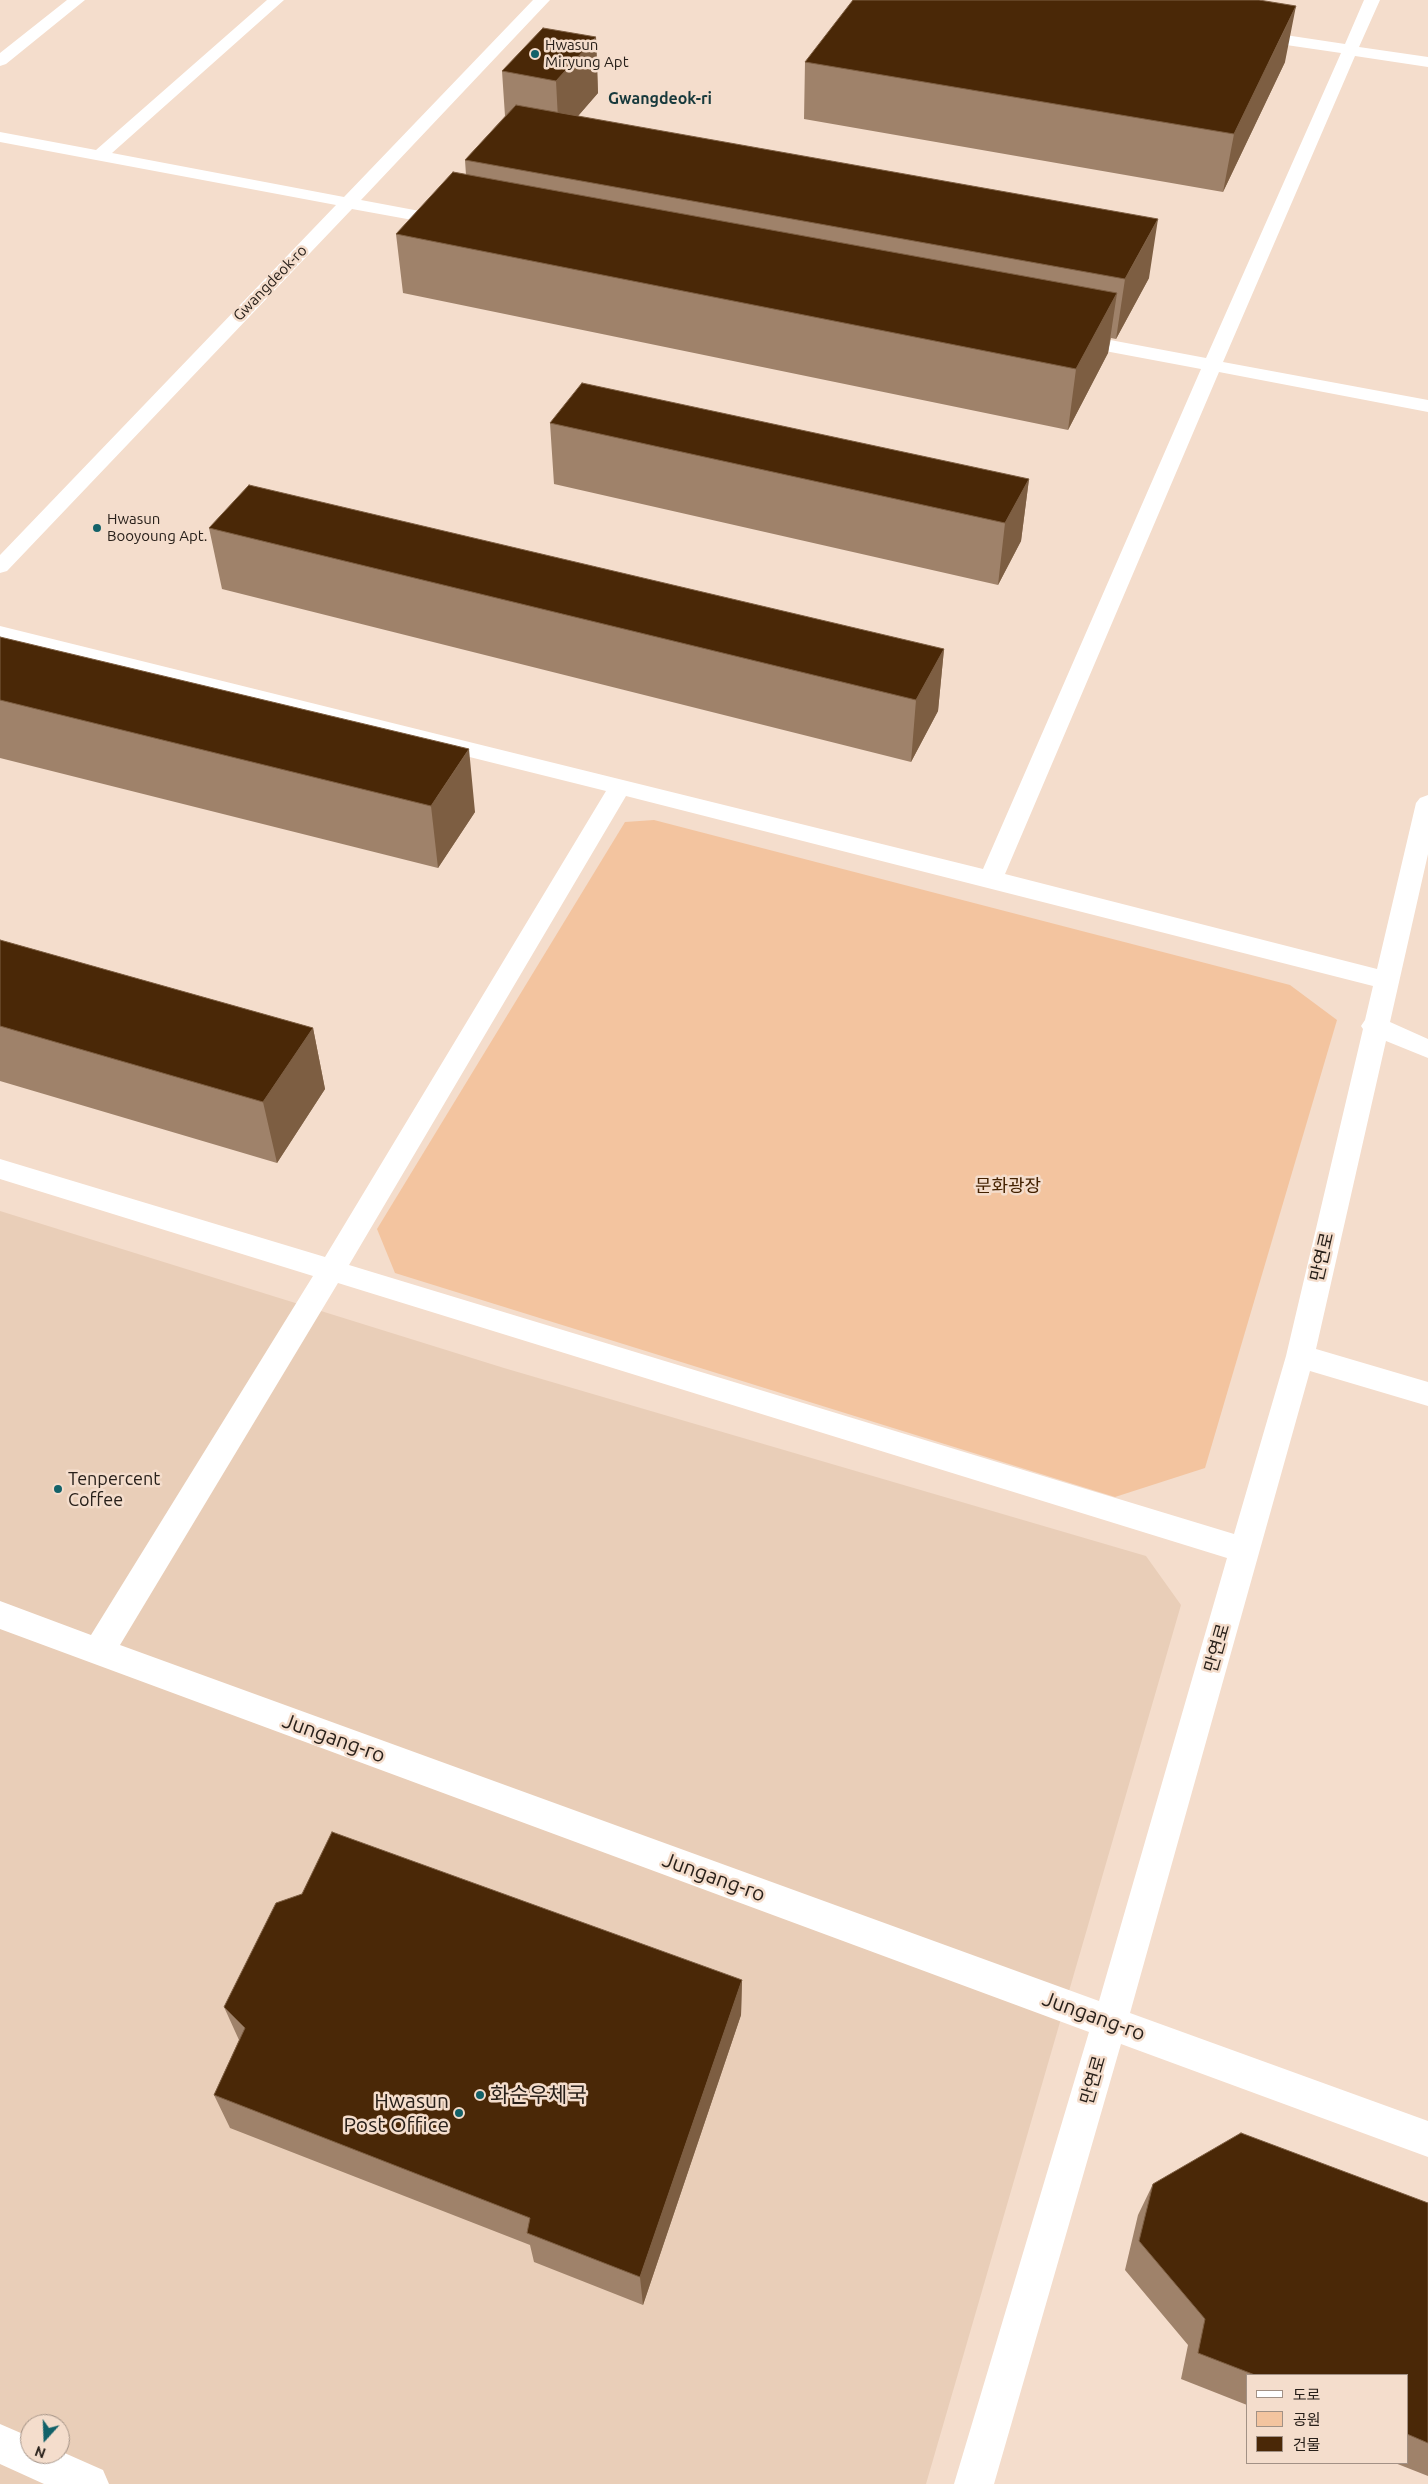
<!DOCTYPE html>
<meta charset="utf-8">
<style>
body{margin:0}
#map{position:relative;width:1428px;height:2484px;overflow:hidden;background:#f4ddcc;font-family:Ubuntu,"Noto Sans KR",sans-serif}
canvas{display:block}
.legend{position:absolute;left:1246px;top:2374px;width:162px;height:90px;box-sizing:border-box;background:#f4ddcc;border:1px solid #a29185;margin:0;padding:6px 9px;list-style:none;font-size:15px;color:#28201a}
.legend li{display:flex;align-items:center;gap:10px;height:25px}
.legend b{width:25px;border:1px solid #a29185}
.north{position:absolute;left:20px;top:2414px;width:50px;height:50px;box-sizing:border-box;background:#f4ddcc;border:1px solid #a29185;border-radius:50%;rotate:200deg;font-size:14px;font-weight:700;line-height:20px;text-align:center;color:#28201a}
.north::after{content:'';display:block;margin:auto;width:18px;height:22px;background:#136269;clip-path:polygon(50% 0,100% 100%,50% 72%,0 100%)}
</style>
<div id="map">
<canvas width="1428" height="2484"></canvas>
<ul class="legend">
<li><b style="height:6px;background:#fff"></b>도로</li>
<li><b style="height:14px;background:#f3c49f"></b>공원</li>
<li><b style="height:14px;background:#4a2807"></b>건물</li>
</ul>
<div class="north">N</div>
</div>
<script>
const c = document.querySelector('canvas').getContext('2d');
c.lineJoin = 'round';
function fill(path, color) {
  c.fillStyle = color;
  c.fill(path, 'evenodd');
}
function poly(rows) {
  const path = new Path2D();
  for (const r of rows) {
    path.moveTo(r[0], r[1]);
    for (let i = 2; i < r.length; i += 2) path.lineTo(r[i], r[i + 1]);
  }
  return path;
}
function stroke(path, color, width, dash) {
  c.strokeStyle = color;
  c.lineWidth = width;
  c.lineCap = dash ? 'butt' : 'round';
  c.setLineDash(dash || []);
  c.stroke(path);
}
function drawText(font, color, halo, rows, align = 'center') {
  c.font = font + ' Ubuntu,"Noto Sans KR",sans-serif';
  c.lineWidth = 5;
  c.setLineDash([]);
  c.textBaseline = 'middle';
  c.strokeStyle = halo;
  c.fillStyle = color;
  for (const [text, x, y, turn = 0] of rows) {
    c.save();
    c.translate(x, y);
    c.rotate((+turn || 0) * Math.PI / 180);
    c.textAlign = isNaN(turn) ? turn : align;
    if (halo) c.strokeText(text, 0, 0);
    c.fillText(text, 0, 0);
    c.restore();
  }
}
fill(poly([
 [0,1211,504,1368,1146,1556,1181,1605,926,2484,0,2484],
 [30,2424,60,2424,60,2454,30,2454]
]), '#e9ceb8');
fill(poly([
 [654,820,1290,985,1337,1020,1205,1468,1115,1497,395,1273,377,1229,625,822]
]), '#f3c49f');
fill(poly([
 [67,0,85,0,6,64,0,66,0,53,67,0],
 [267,0,284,0,112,153,344,197,533,0,550,0,361,200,457,218,460,222,457,226,451,227,352,209,7,571,0,573,0,555,336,205,0,142,0,132,96,150,267,0],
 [1364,0,1380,0,1359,47,1428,57,1428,67,1355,56,1223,362,1428,400,1428,412,1219,372,1005,874,1377,969,1416,803,1420,798,1428,795,1428,854,1390,1022,1428,1039,1428,1058,1386,1041,1316,1349,1428,1382,1428,1406,1310,1371,1130,2013,1428,2121,1428,2157,1121,2044,994,2484,954,2484,1089,2032,0,1629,0,1601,91,1635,313,1276,0,1179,0,1159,325,1257,606,791,0,640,0,626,983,869,1201,369,1073,345,1066,343,1064,339,1066,335,1073,333,1206,358,1341,53,1252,40,1244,35,1252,30,1345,44,1364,0],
 [626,796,1373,986,1365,1020,1361,1026,1363,1029,1286,1356,1234,1534,349,1265,626,796],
 [338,1283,1227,1558,1099,2001,120,1645,338,1283],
 [0,2424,30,2437,30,2454,60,2454,60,2451,103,2470,109,2484,44,2484,0,2464,0,2424]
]), '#fff');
fill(poly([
 [596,37,598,93,578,116,1149,278,1116,339,1111,338,1108,353,1068,430,403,293,396,234,466,175,465,160,505,116,502,71],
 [805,62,1285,62,1223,192,804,119],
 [550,423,1029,479,1021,541,998,585,554,484],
 [209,528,944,649,938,711,911,762,222,589],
 [0,637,475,812,438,868,0,758],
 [0,940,313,1028,325,1089,277,1163,0,1081],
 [742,1980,741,2015,643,2305,534,2262,530,2245,230,2128,214,2095,239,2040,224,2007],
 [1153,2184,1428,2203,1428,2476,1395,2463,1407,2463,1407,2375,1247,2375,1247,2405,1181,2379,1188,2345,1125,2270,1138,2215]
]), '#9f826a');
fill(poly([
 [1296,6,1285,62,1223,192,1234,134],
 [596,37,598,93,559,138,556,81],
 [1158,219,1149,278,1116,339,1125,279],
 [1117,293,1108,353,1068,430,1076,369],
 [1029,479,1021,541,998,585,1005,523],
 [944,649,938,711,911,762,916,700],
 [469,749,475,812,438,868,431,806],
 [313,1028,325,1089,277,1163,263,1102],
 [742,1980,741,2015,643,2305,640,2277]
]), '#7d5e42');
const building = poly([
 [853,0,1259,0,1296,6,1234,134,805,62,853,0],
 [543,28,596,37,556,81,502,71,543,28],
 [516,105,1158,219,1125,279,465,160,516,105],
 [453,172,1117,293,1076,369,396,234,453,172],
 [582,383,1029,479,1005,523,550,423,582,383],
 [249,485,944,649,916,700,209,528,249,485],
 [0,637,469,749,431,806,0,700,0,637],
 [0,940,313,1028,263,1102,0,1026,0,940],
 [332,1832,742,1980,640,2277,527,2233,530,2218,214,2095,245,2028,224,2007,276,1903,302,1894,332,1832],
 [1241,2133,1428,2203,1428,2443,1407,2434,1407,2375,1255,2375,1198,2353,1205,2319,1139,2241,1153,2184,1241,2133]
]);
fill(building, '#4a2807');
stroke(building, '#7d5e42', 1);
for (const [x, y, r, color] of [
 [535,54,5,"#136269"],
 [97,528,5,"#136269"],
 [58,1489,5,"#136269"],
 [480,2095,5,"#136269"],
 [459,2113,5,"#136269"]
]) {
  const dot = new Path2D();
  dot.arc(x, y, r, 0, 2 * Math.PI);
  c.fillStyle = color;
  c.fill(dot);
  stroke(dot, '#f4ddcc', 2);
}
drawText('15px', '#28201a', '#f4ddcc', [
 ["Hwasun",545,45],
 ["Miryung Apt",545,62],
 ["Hwasun",107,519],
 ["Booyoung Apt.",107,536]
], 'left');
drawText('15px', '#28201a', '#f4ddcc', [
 ["Gwangdeok-ro",270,283,-46]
]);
drawText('bold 16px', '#17393c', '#f4ddcc', [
 ["Gwangdeok-ri",660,99]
]);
drawText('18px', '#442201', '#f4ddcc', [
 ["문화광장",1008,1186]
]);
drawText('18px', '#28201a', '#f4ddcc', [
 ["만연로",1322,1257,-77],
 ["만연로",1217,1648,-74],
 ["만연로",1093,2080,-74]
]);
drawText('18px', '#28201a', '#f4ddcc', [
 ["Tenpercent",68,1479],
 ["Coffee",68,1500]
], 'left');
drawText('21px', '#28201a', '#f4ddcc', [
 ["Jungang-ro",334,1738,20],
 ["Jungang-ro",714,1877,20],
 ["Jungang-ro",1094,2016,20]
]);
drawText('21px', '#28201a', '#f4ddcc', [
 ["화순우체국",490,2095],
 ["Hwasun",449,2101,"right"],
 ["Post Office",449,2125,"right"]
], 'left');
</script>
